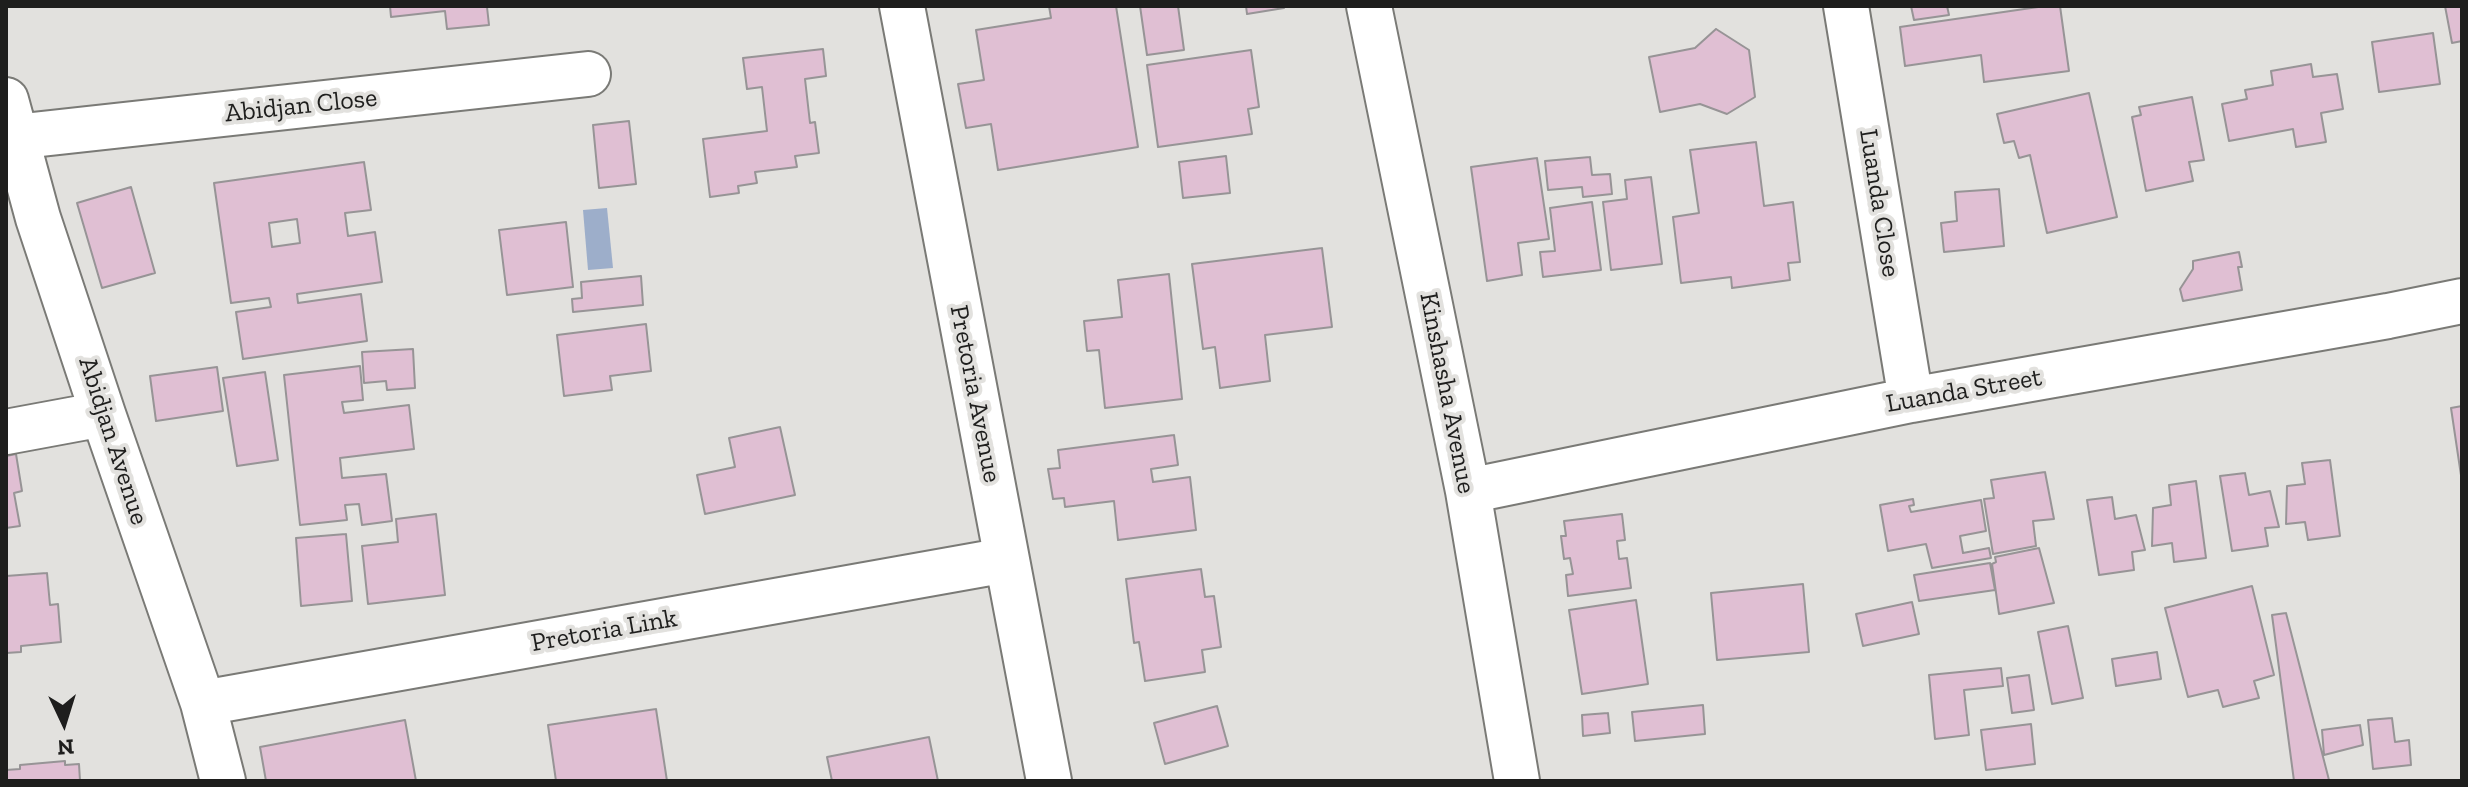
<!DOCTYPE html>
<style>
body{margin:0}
#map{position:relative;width:2468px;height:787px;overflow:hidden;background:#e2e1de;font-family:"Zilla Slab",serif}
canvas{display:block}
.frame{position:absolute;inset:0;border:8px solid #1e1e1d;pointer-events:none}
.north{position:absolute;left:24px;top:683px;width:80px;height:80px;-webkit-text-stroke:6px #e2e1de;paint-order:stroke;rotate:176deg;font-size:22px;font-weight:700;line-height:32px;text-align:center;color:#1e1e1d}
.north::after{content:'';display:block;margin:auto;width:28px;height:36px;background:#1e1e1d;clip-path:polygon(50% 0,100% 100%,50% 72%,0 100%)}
</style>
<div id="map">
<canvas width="2468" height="787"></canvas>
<div class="frame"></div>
<div class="north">N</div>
</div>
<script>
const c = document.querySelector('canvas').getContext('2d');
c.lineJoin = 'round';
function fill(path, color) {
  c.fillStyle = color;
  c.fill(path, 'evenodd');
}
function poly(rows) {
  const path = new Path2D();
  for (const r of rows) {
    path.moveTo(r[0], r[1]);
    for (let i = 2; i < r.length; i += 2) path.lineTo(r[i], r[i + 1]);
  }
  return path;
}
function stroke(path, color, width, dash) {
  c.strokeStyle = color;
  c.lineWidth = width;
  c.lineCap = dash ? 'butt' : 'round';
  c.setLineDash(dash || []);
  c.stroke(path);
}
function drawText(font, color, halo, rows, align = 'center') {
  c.font = font + ' "Zilla Slab",serif';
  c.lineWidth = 8;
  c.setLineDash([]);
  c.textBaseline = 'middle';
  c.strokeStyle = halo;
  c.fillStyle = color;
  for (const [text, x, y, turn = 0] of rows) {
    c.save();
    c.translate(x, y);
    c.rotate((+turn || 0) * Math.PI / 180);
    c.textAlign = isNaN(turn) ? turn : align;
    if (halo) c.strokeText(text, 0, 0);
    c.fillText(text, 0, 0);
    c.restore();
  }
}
fill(poly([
 [607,208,613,268,588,270,583,210]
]), '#9daeca');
const building = poly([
 [390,6,498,6,487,7,489,25,447,29,445,11,391,17,390,6],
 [1049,6,1116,6,1138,147,998,170,991,124,966,128,958,84,984,80,976,30,1051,18,1049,6],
 [1140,6,1178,6,1184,50,1147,55,1140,6],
 [1246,6,1284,6,1284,8,1247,14,1246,6],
 [1911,6,1947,6,1949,15,1914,20,1911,6],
 [2045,6,2060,6,2069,71,1984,82,1981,55,1905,66,1900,27,2045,6],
 [2445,6,2462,6,2462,41,2452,43,2445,6],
 [1716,29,1749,50,1755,97,1727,114,1700,104,1660,112,1649,57,1695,48,1716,29],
 [2433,33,2440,84,2379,92,2372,42,2433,33],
 [823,49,826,76,805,79,810,123,815,122,819,153,795,156,797,167,755,172,757,183,738,186,739,193,710,197,703,139,767,131,762,87,747,89,743,58,823,49],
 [1251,50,1259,107,1248,109,1252,134,1158,147,1147,65,1251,50],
 [2311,64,2313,77,2337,74,2343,109,2321,113,2326,142,2296,147,2293,129,2229,141,2222,104,2247,99,2245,90,2273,85,2271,71,2311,64],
 [2089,93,2117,217,2047,233,2030,155,2019,158,2014,141,2004,143,1997,114,2089,93],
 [2192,97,2204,160,2189,162,2193,181,2146,191,2132,117,2141,115,2139,107,2192,97],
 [629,121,636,184,599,188,593,125,629,121],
 [1756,142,1764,206,1793,202,1800,262,1788,263,1790,280,1732,288,1731,277,1681,283,1673,217,1699,213,1690,150,1756,142],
 [1226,156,1230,193,1183,198,1179,162,1226,156],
 [1590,157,1592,175,1610,174,1612,194,1583,197,1582,187,1548,190,1545,161,1590,157],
 [1537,158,1549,239,1518,243,1522,275,1487,281,1471,167,1537,158],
 [364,162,371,210,345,213,348,236,375,232,382,282,297,294,298,303,361,294,367,341,243,359,236,312,271,307,269,298,231,303,214,183,364,162],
 [297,219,300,243,272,247,269,223,297,219],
 [1651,177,1662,264,1611,270,1603,202,1627,199,1625,180,1651,177],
 [131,187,155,273,102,288,77,203,131,187],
 [1999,189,2004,246,1944,252,1941,223,1957,221,1955,192,1999,189],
 [1592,202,1601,270,1543,277,1540,252,1555,251,1550,208,1592,202],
 [566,222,573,287,507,295,499,230,566,222],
 [1322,248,1332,327,1265,335,1270,381,1220,388,1215,347,1203,349,1192,264,1322,248],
 [2239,252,2242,267,2238,267,2242,290,2183,301,2180,289,2193,269,2193,261,2239,252],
 [1169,274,1182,399,1105,408,1099,350,1087,351,1084,321,1122,317,1118,280,1169,274],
 [641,276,643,305,573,312,572,299,582,298,581,282,641,276],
 [646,324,651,371,610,376,612,390,564,396,557,335,646,324],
 [413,349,415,388,387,390,386,381,364,383,362,352,413,349],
 [360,366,363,400,342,402,344,413,409,405,414,449,340,458,342,478,386,474,392,521,362,525,359,504,345,505,347,520,300,525,284,375,360,366],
 [217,367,223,411,156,421,150,376,217,367],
 [265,372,278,460,237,466,223,378,265,372],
 [2462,406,2462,482,2451,408,2462,406],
 [780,427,795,495,705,514,697,475,735,467,729,438,780,427],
 [1174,435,1178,465,1151,469,1153,482,1190,477,1196,530,1118,540,1114,501,1065,507,1064,498,1053,499,1048,469,1060,468,1058,450,1174,435],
 [16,454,22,491,14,493,20,526,6,528,6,456,16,454],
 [2330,460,2340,536,2308,540,2305,522,2286,524,2287,486,2305,484,2302,463,2330,460],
 [2045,472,2054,519,2033,521,2036,546,1993,554,1984,499,1994,498,1991,480,2045,472],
 [2245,473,2249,495,2270,491,2279,527,2265,528,2268,546,2232,551,2220,476,2245,473],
 [2196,481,2206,558,2174,562,2172,543,2152,546,2153,508,2171,505,2169,485,2196,481],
 [2112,497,2115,519,2136,515,2145,550,2132,552,2134,570,2099,575,2087,500,2112,497],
 [1913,499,1914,505,1909,506,1911,512,1981,500,1986,531,1960,536,1963,553,1989,548,1991,558,1932,568,1926,544,1888,551,1880,505,1913,499],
 [436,514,445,595,368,604,362,546,398,542,396,519,436,514],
 [1622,514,1625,540,1617,541,1619,559,1627,558,1631,588,1568,596,1566,575,1573,574,1570,558,1564,559,1561,536,1566,536,1564,521,1622,514],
 [346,534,352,601,301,606,296,538,346,534],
 [2039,548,2054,603,1999,614,1992,564,1996,562,1995,557,2039,548],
 [1990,563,1995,590,1919,601,1914,575,1990,563],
 [1201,569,1205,597,1214,596,1221,647,1202,650,1205,672,1145,681,1139,642,1134,643,1126,579,1201,569],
 [47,573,50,605,58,604,61,642,21,646,21,652,6,653,6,576,47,573],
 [1803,584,1809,652,1717,660,1711,593,1803,584],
 [2252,586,2274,675,2254,681,2259,698,2223,707,2218,690,2188,697,2165,608,2252,586],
 [1636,600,1648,684,1582,694,1569,610,1636,600],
 [1912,602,1919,634,1863,646,1856,614,1912,602],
 [2286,613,2329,780,2326,781,2294,781,2272,615,2286,613],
 [2068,626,2083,698,2052,704,2038,632,2068,626],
 [2157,652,2161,679,2116,686,2112,659,2157,652],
 [2001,668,2003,686,1964,690,1969,735,1935,739,1929,675,2001,668],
 [2029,675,2034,710,2012,713,2007,678,2029,675],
 [1703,705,1705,734,1635,741,1632,712,1703,705],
 [1217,706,1228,746,1165,764,1154,723,1217,706],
 [656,709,667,781,556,781,548,725,656,709],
 [1608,713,1610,733,1583,736,1582,715,1608,713],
 [2392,718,2395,742,2409,740,2411,765,2373,769,2368,720,2392,718],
 [405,720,416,781,266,781,260,747,405,720],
 [2031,724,2035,764,1986,770,1981,730,2031,724],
 [2360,725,2363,745,2324,755,2322,730,2360,725],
 [929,737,938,781,832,781,827,757,929,737],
 [65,761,65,765,79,764,80,781,6,781,6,770,20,769,20,765,65,761]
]);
fill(building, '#e0bfd3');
stroke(building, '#979496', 2);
const minor = poly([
 [902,6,1049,781],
 [1369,6,1468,491,1517,781],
 [1846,6,1911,400],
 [6,100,38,218,103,414,203,703,223,781],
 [14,137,588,74],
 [6,432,103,414],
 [1468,491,1911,400,2388,316,2462,301],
 [203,703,1006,560]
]);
stroke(minor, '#7a7a76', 48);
stroke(minor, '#fff', 44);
drawText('26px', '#1e1e1d', '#e2e1de', [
 ["Abidjan Close",301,106,-6],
 ["Luanda Close",1879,203,81],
 ["Luanda Street",1964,391,-10],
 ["Kinshasha Avenue",1447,393,79],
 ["Pretoria Avenue",975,394,79],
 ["Abidjan Avenue",113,441,72],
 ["Pretoria Link",604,631,-10]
]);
</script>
